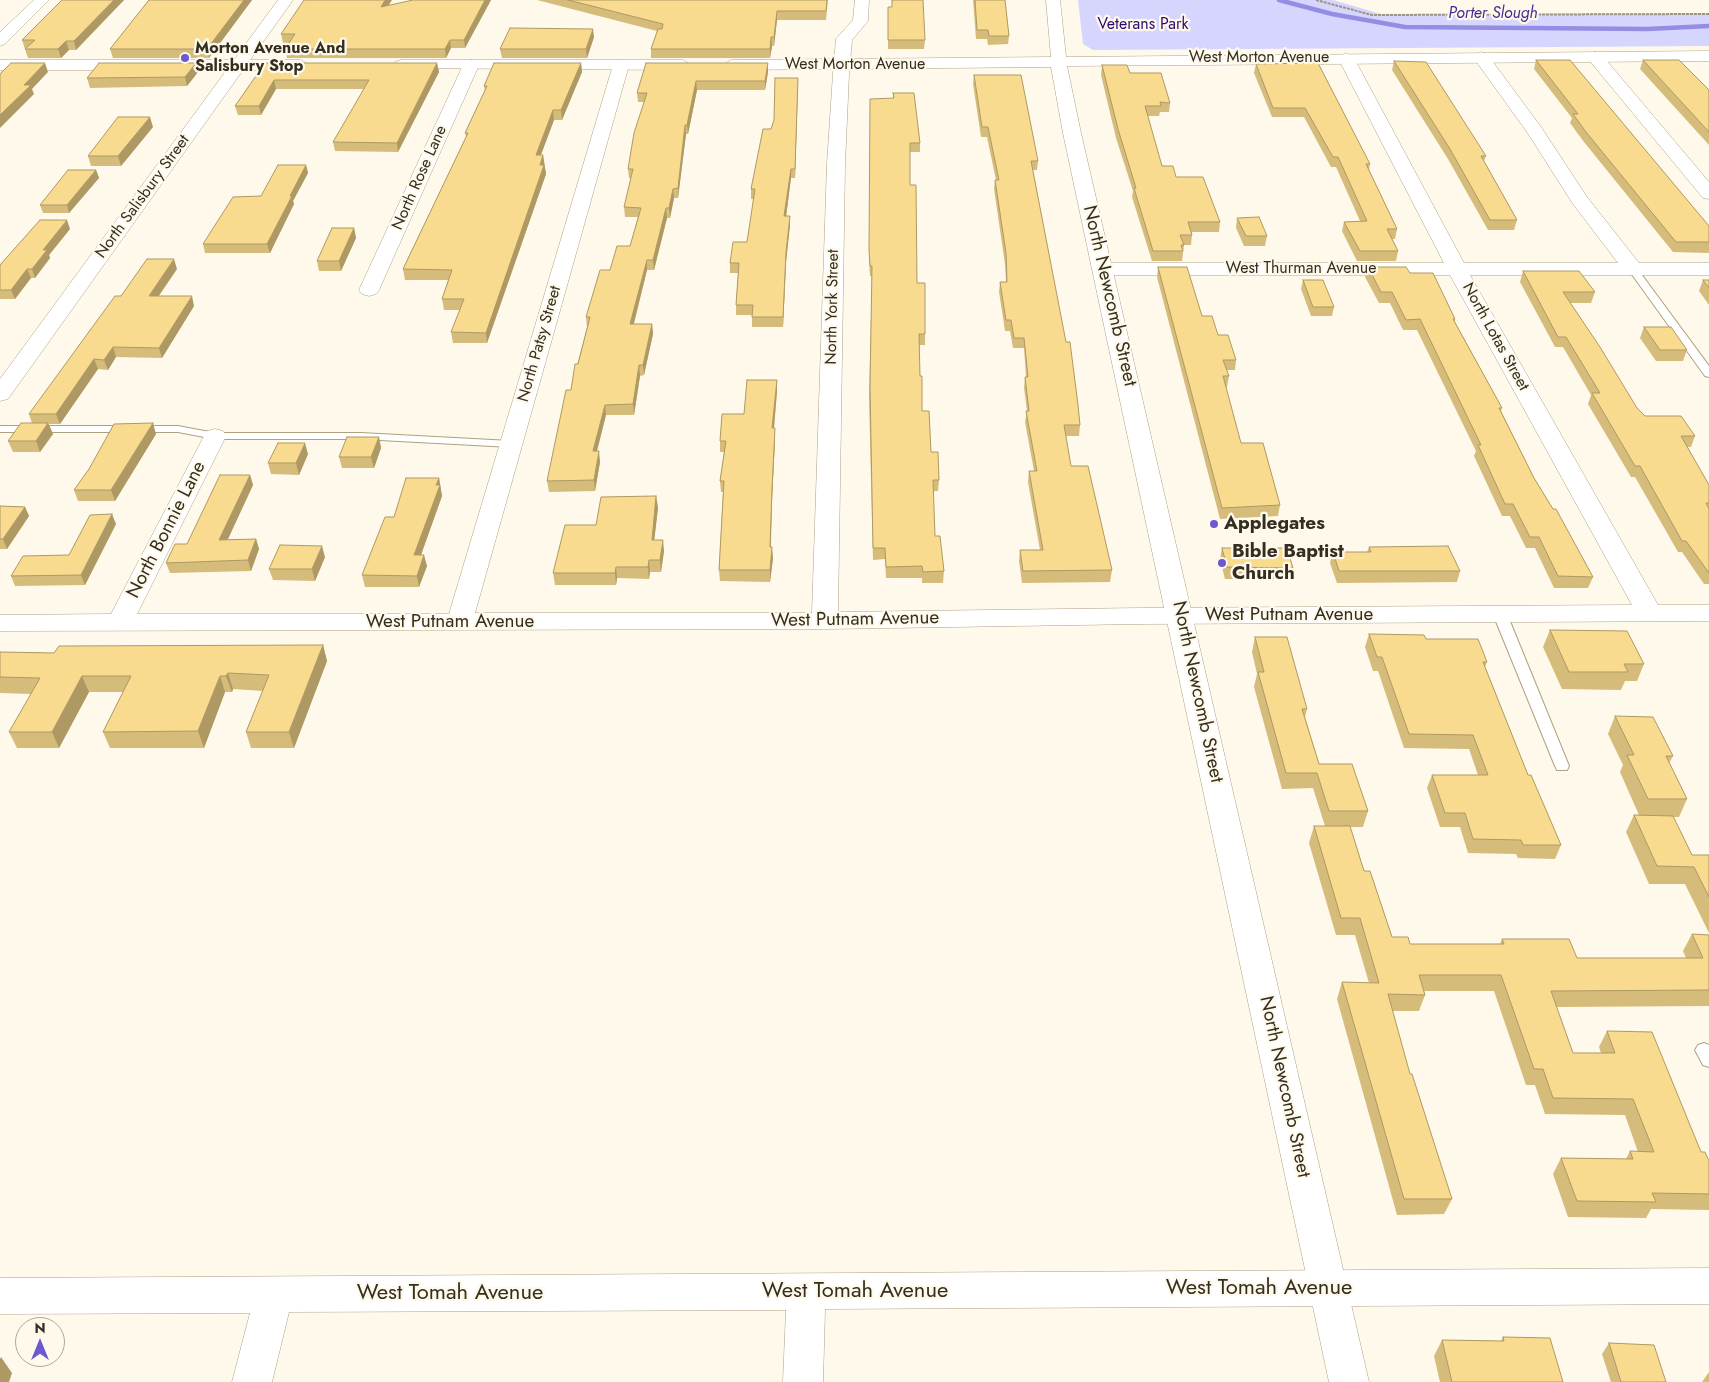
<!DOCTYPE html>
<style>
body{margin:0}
#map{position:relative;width:1709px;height:1382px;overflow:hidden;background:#fef9eb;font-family:Jost,sans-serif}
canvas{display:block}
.north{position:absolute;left:15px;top:1317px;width:50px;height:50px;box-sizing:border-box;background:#fef9eb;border:1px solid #ada89a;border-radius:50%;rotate:0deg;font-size:14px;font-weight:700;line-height:20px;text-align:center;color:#332e20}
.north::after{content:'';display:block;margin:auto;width:18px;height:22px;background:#6c58d1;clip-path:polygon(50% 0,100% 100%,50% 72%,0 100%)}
</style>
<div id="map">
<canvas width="1709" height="1382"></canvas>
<div class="north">N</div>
</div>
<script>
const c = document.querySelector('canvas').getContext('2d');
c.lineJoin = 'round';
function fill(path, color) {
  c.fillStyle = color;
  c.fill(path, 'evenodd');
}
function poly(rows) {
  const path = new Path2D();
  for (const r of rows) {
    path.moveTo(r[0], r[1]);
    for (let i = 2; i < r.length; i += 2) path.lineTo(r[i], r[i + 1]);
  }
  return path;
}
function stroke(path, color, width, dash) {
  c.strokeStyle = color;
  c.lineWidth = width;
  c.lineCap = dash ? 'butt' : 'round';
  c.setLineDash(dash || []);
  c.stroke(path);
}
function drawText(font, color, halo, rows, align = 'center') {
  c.font = font + ' Jost,sans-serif';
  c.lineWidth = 4.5;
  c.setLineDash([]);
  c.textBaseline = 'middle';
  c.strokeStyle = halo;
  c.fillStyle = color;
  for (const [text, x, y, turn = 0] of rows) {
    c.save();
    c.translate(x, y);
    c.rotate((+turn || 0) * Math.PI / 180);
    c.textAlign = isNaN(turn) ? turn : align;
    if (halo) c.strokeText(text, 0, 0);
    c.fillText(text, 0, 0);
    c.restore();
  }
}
fill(poly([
 [1078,0,1333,0,1381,14,1709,13,1709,46,1093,50,1083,44]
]), '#d6d5fd');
stroke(poly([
 [1279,0,1332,14,1405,27,1647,29,1709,26]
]), '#948de4', 4.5);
const lane = poly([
 [1633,266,1636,267,1709,366,1709,377,1705,376,1628,269,1633,266],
 [0,426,178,426,215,433,361,433,511,441,517,444,511,447,361,439,215,439,178,432,0,432,0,426],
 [1500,610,1507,614,1569,766,1567,770,1557,770,1555,766,1493,614,1500,610],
 [1704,1043,1709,1045,1709,1067,1703,1065,1695,1050,1698,1045,1704,1043]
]);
const street = poly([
 [34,0,49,0,5,44,0,46,0,32,34,0],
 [278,0,293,0,8,399,0,401,0,379,278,0],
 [855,0,869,0,868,21,852,40,849,74,845,164,838,612,1141,608,1632,605,1450,275,1102,275,1095,273,1092,269,1095,265,1102,263,1444,263,1338,58,1346,53,1354,58,1464,263,1618,263,1573,204,1527,132,1473,57,1481,52,1487,54,1541,127,1587,197,1639,263,1709,263,1709,275,1470,275,1658,605,1709,605,1709,621,1141,624,825,629,0,631,0,615,111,614,204,436,207,431,215,429,223,431,226,436,137,614,449,614,613,65,621,60,629,65,475,613,812,613,827,164,833,74,836,39,853,20,855,0],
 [1595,52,1601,54,1709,182,1709,199,1703,198,1589,60,1587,57,1595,52],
 [471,60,479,65,379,290,376,294,369,296,362,294,359,290,463,65,471,60],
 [1709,1268,1709,1304,825,1309,823,1382,783,1382,786,1310,289,1312,272,1382,232,1382,250,1313,0,1314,0,1278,1709,1268]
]);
const secondary = poly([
 [1046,0,1060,0,1066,57,1709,51,1709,61,1067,66,1081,133,1369,1382,1329,1382,1063,133,1051,67,731,70,723,65,731,60,1051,57,1046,0],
 [0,60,301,60,309,65,301,70,0,70,0,60],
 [401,60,683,60,691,65,683,70,395,68,393,65,395,62,401,60]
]);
stroke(lane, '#aea180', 2);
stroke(street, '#aea180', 1);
stroke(secondary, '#aea180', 1);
stroke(poly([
 [1316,0,1372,15,1709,14]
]), '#9a9587', 2, [3, 1]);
fill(lane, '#fff');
fill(street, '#fff');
fill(secondary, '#fff');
fill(poly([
 [62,0,124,0,76,50,69,50,61,58,28,58,22,40],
 [149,0,252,0,209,58,113,58,110,49],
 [491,0,465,48,451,48,446,58,287,58,285,49,289,43,283,43,281,34,388,6],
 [537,0,828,0,826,20,777,20,774,46,772,46,770,58,651,58,651,49,657,31],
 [973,0,1005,0,1009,36,1008,44,988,45,987,39,976,39],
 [888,7,925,40,924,49,888,49],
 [594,37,587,58,502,58,500,49],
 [1536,60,1709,226,1709,253,1673,252,1584,142,1570,123,1572,118,1534,69],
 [1643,60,1709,90,1709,145,1640,69],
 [1394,61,1486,156,1484,161,1517,220,1514,230,1488,230,1448,159,1392,70],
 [265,63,437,63,439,72,398,152,335,151,333,142,364,89,276,89,261,115,238,115,235,106],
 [581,63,582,72,562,120,554,120,541,155,543,155,546,174,487,343,453,343,451,332,460,310,444,310,442,299,448,280,405,280,403,269,466,137,465,133,485,91,484,86],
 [768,63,768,72,765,90,697,90,688,134,686,134,678,198,674,198,670,218,667,218,654,270,647,270,634,324,652,324,653,334,644,375,640,376,634,415,606,415,597,451,600,462,595,491,549,492,547,481,587,327,586,317,610,270,630,246,638,217,625,217,624,207,631,178,629,178,628,169,644,102,638,102,637,93],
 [1256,64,1370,164,1369,170,1397,229,1395,239,1392,239,1398,251,1396,261,1357,261,1342,231,1344,222,1360,221,1336,167,1331,167,1304,117,1272,117,1254,73],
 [1102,65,1130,73,1170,103,1169,112,1160,112,1159,116,1147,116,1162,166,1176,177,1220,222,1219,232,1192,232,1192,235,1191,245,1184,245,1182,261,1152,261,1132,197,1133,191,1116,138,1101,75],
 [198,72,187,86,90,88,87,78],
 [974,75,1038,161,1037,170,1033,170,1080,425,1079,436,1066,436,1071,466,1112,570,1110,582,1022,583,1019,561,1020,550,1040,550,1028,482,1029,471,1034,471,1025,422,1027,411,1024,388,1025,377,1026,377,1024,348,1013,348,1010,331,1005,331,999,292,1000,282,1006,282,1005,264,994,189,995,180,996,180,987,137,981,137,973,84],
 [798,78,795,178,791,178,786,216,790,225,786,262,783,327,752,327,752,315,736,315,736,305,738,273,730,273,730,263,747,242,754,199,751,199,751,189,771,129],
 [893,93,920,143,920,152,910,152,910,185,917,283,925,334,925,345,919,345,920,376,922,411,931,452,939,480,938,491,933,491,935,536,944,571,943,583,922,583,922,578,886,578,885,559,873,560,869,398,872,276,870,276,869,260,893,99],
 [153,127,121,166,91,166,88,156],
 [306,165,308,173,293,201,294,204,270,253,205,253,203,244,261,196],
 [96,170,99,178,69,213,43,213,40,205],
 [1237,218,1267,236,1265,246,1244,246,1236,228],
 [354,228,356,238,341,271,319,271,317,261],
 [70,229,49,255,50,258,35,278,31,278,15,299,0,299,0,265],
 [1158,267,1218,335,1236,360,1235,370,1227,370,1229,376,1227,387,1225,387,1241,443,1280,505,1278,516,1220,519,1157,277],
 [1368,267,1410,273,1455,319,1455,322,1502,408,1501,411,1534,478,1593,577,1588,588,1554,588,1535,548,1526,548,1510,516,1502,516,1474,456,1476,451,1417,330,1403,330,1390,303,1379,303,1365,277],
 [177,269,159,296,194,306,162,358,116,357,108,370,98,369,60,424,49,424,53,434,40,452,13,452,8,441,32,423,29,414],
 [1523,271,1595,292,1591,303,1570,303,1637,408,1645,416,1695,436,1691,447,1687,447,1709,485,1709,584,1704,584,1682,552,1678,552,1635,477,1631,477,1588,404,1591,395,1563,347,1555,347,1520,282],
 [1303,280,1334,307,1332,316,1311,316,1301,289],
 [1703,280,1709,280,1709,305,1699,291],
 [1644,327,1687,350,1683,361,1656,361,1640,338],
 [777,380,777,391,774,428,775,439,772,500,771,547,773,558,770,582,720,581,719,570,723,492,721,492,720,481,724,452,720,452,720,441],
 [156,434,115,501,78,501,74,490,89,469],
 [379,437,381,448,374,468,342,468,339,457],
 [308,454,299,475,271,474,268,463],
 [250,475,253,485,227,540,256,539,259,549,251,571,170,573,166,563,187,544],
 [439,478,442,496,421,555,427,566,419,587,365,587,362,575,394,517],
 [656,496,658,508,654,540,664,551,661,572,650,572,649,579,617,578,616,585,555,585,553,573,596,525],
 [0,506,25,507,29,516,7,549,0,549],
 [116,524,85,585,15,586,11,576,69,555],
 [1369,547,1460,571,1457,582,1337,583,1330,563,1333,552,1367,552],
 [1222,548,1293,568,1290,579,1225,579,1220,559],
 [325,557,315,581,273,580,269,569],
 [1550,630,1644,664,1637,681,1625,681,1621,690,1562,689,1543,647],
 [1369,634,1426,639,1487,662,1485,667,1528,775,1561,845,1555,859,1518,858,1516,854,1468,853,1460,827,1440,827,1427,788,1432,775,1478,775,1469,749,1404,748,1378,671,1373,671,1365,647],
 [1255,637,1307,709,1305,717,1319,764,1368,811,1363,827,1350,827,1364,871,1392,937,1410,944,1500,944,1502,939,1577,958,1686,958,1683,951,1692,934,1709,935,1709,1007,1709,1006,1556,1007,1573,1053,1601,1053,1599,1047,1607,1031,1701,1152,1709,1161,1709,1210,1651,1209,1646,1218,1568,1217,1553,1174,1561,1158,1626,1159,1630,1151,1638,1152,1625,1115,1545,1114,1535,1085,1526,1085,1494,991,1424,991,1425,995,1419,1011,1392,1011,1410,1074,1452,1199,1444,1214,1397,1215,1337,999,1342,982,1369,983,1355,935,1336,935,1309,843,1314,826,1325,826,1313,788,1282,789,1254,687,1257,674,1252,652],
 [323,645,327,661,294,748,251,748,246,732,263,691,233,689,232,692,225,692,204,748,110,748,103,732,123,692,89,692,59,748,17,748,9,732,31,694,0,693,0,652,54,653],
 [1615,716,1673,756,1669,763,1687,799,1679,817,1673,817,1692,855,1709,855,1709,933,1685,884,1649,884,1626,832,1634,815,1639,815,1620,772,1623,765,1608,734],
 [1503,1337,1563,1382,1440,1382,1434,1356,1442,1340,1501,1341],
 [1609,1343,1666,1382,1611,1382,1602,1354],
 [1709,1372,1709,1382,1702,1382]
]), '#d6bc7b');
fill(poly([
 [114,0,124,0,76,50,74,41],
 [244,0,252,0,209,58,207,49],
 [385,0,392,0,382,16,381,7],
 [485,0,491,0,465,48,464,40],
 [777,11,777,20,774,46,774,37],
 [593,29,594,37,587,58,586,49],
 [771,37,772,46,770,58,770,49],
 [450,40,451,48,446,58,445,49],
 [66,41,69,50,61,58,58,49],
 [45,63,48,72,32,89,34,94,0,128,0,115,24,85],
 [196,63,198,72,187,86,185,77],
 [437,63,439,72,398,152,397,143],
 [581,63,582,72,562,120,561,110],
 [768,63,768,72,765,90,765,81],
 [798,78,798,87,795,178,795,169],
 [274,80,276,89,261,115,259,106],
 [696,81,697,90,688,134,687,125],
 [553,110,554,120,537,165,536,155],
 [150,117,153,127,121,166,118,156],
 [685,125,686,134,678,198,678,188],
 [543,155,546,174,487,343,486,333],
 [306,165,308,173,293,201,294,204,270,253,267,244,290,196],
 [791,169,791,178,785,225,784,216],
 [96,170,99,178,69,213,67,205],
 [673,189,674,198,670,218,669,208],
 [666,208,667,218,654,270,653,260],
 [790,216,790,225,786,262,783,327,783,317,786,252],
 [67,220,70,229,49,255,50,258,35,278,32,269,43,250],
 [354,228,356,238,341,271,339,261],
 [174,259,177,269,152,305,149,296],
 [647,260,647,270,631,334,630,324],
 [27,269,31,278,15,299,11,290],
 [192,296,194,306,162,358,159,348],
 [652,324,653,334,644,375,643,365],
 [113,347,116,357,108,370,104,360],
 [94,359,98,369,60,424,56,414],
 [639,365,640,376,634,415,633,404],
 [777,380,777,391,773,439,772,428],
 [605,405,606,415,594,462,593,451],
 [48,423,53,434,40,452,36,441],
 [153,423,156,434,115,501,111,490],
 [775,428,775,439,772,500,770,558,770,547,772,489],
 [379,437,381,448,374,468,371,457],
 [305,443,308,454,299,475,296,463],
 [599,451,600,462,595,491,594,480],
 [250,475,253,485,223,550,219,540],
 [439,478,442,496,417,566,414,555],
 [656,496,658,508,653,551,652,540],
 [25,507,29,516,7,549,3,539],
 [112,514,116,524,85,585,81,575],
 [256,539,259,549,251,571,248,560],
 [663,540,664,551,661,572,660,560],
 [322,546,325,557,315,581,312,569],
 [772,547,773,558,770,582,770,570],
 [424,555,427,566,419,587,417,576],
 [649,560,650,572,649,579,648,567],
 [616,567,617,578,616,585,615,573],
 [323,645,327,661,294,748,289,732],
 [228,673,233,689,232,692,226,676],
 [82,676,89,692,59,748,52,732],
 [220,676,225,692,204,748,198,731],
 [1,1357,12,1373,9,1382,0,1382,0,1359]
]), '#ae9964');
const building = poly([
 [62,0,114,0,74,41,66,41,58,49,25,49,35,40,22,40,62,0],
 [149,0,244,0,207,49,110,49,149,0],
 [304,0,385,0,381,7,413,0,485,0,464,40,450,40,445,49,285,49,295,34,281,34,304,0],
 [568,0,827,0,826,11,777,11,774,37,771,37,770,49,651,49,658,29,662,29,663,24,568,0],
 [892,0,923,0,925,40,888,40,888,7,892,7,892,0],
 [975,0,1005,0,1009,36,989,36,988,30,977,30,975,0],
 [510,28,593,29,586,49,500,49,510,28],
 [1536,60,1570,60,1709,226,1709,242,1676,242,1586,132,1573,114,1578,114,1536,60],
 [1643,60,1679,60,1709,90,1709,132,1643,60],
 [1394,61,1426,62,1486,156,1481,156,1517,220,1490,220,1450,149,1394,61],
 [11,63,45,63,24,85,31,85,0,115,0,74,11,63],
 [99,63,196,63,185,77,87,78,99,63],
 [265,63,437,63,397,143,333,142,369,80,274,80,259,106,235,106,265,63],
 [494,63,581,63,561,110,553,110,536,155,543,155,540,165,544,165,486,333,451,332,464,299,442,299,452,270,403,269,468,133,465,133,487,86,484,86,494,63],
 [646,63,768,63,765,81,696,81,687,125,685,125,678,188,673,189,669,208,666,208,653,260,647,260,630,324,652,324,643,365,639,365,633,404,605,405,593,451,599,451,594,480,547,481,566,390,571,390,575,364,578,364,590,317,586,317,600,270,610,270,617,246,630,246,641,208,624,207,633,169,628,169,634,133,647,93,637,93,646,63],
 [1318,63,1370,164,1366,164,1397,229,1387,229,1398,251,1360,251,1344,222,1367,221,1338,157,1333,157,1305,108,1273,108,1256,64,1318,63],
 [1102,65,1127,65,1130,73,1161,73,1170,103,1160,102,1161,106,1145,106,1162,166,1173,166,1176,177,1203,177,1220,222,1188,222,1192,235,1180,235,1184,245,1181,245,1183,251,1153,251,1134,188,1136,188,1118,129,1102,65],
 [974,75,1021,75,1038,161,1031,161,1066,342,1070,342,1078,405,1080,425,1064,425,1071,466,1088,466,1112,570,1023,571,1020,550,1043,550,1029,471,1037,471,1026,411,1029,411,1025,377,1028,377,1024,338,1014,338,1011,320,1006,320,1000,282,1007,282,1006,253,995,180,999,180,988,127,982,127,974,75],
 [775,78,798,78,795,169,791,169,784,216,790,216,786,252,783,317,752,317,753,305,736,305,739,263,730,263,733,242,747,242,755,189,751,189,763,129,771,129,774,120,775,78],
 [893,93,914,93,920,143,910,143,910,185,916,185,917,283,925,283,925,334,919,334,920,376,922,376,922,411,929,411,931,452,938,452,939,480,933,480,935,536,940,536,944,571,923,572,922,566,886,567,885,548,873,548,870,387,872,266,870,266,869,250,870,99,894,98,893,93],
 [118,117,150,117,118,156,88,156,118,117],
 [278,165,306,165,290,196,292,196,267,244,203,244,233,197,261,196,278,165],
 [68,170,96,170,67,205,40,205,68,170],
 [1259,217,1267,236,1246,236,1237,218,1259,217],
 [40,220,67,220,43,250,47,250,32,269,27,269,11,290,0,290,0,265,40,220],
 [332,228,354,228,339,261,317,261,332,228],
 [147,259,174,259,149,296,192,296,159,348,113,347,104,360,94,359,56,414,29,414,115,296,121,296,147,259],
 [1158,267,1187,267,1202,316,1212,316,1218,335,1228,335,1236,360,1223,360,1229,376,1223,376,1241,443,1263,443,1280,505,1222,508,1158,267],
 [1368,267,1406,267,1410,273,1433,273,1455,319,1453,319,1502,408,1499,408,1534,478,1553,509,1556,509,1593,577,1558,576,1539,537,1530,537,1513,504,1505,504,1478,445,1481,445,1420,319,1406,320,1392,292,1381,292,1368,267],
 [1523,271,1579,271,1595,292,1563,292,1600,347,1637,408,1645,416,1681,416,1695,436,1681,436,1709,485,1709,503,1706,503,1709,509,1709,573,1686,541,1682,541,1640,466,1635,466,1592,393,1600,393,1566,337,1558,337,1523,271],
 [1303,280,1323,280,1334,307,1313,307,1303,280],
 [1703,280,1709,280,1709,288,1703,280],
 [1644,327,1671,327,1687,350,1660,350,1644,327],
 [747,380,777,380,772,428,775,428,772,489,770,547,772,547,770,570,719,570,724,481,720,481,726,441,720,441,722,414,744,414,747,380],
 [21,423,48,423,36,441,8,441,21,423],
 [153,423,111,490,74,490,89,469,114,424,153,423],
 [347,437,379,437,371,457,339,457,347,437],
 [278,443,305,443,296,463,268,463,278,443],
 [220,475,250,475,219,540,256,539,248,560,166,563,175,544,187,544,220,475],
 [406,478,439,478,436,485,440,485,414,555,424,555,417,576,362,575,385,517,394,517,406,478],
 [656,496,652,540,663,540,660,560,649,560,648,567,616,567,615,573,553,573,565,525,596,525,601,497,656,496],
 [0,506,25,507,3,539,0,539,0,506],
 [112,514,81,575,11,576,23,556,69,555,90,515,112,514],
 [280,545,322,546,312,569,269,569,280,545],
 [1448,546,1460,571,1339,571,1333,552,1371,552,1369,547,1448,546],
 [1222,548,1287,548,1293,568,1227,567,1222,548],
 [1550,630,1627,631,1644,664,1624,664,1628,672,1569,672,1550,630],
 [1369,634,1424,635,1426,639,1478,639,1487,662,1483,662,1528,775,1531,775,1561,845,1523,845,1521,840,1473,839,1465,813,1445,813,1432,775,1488,775,1473,735,1409,734,1382,657,1377,657,1369,634],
 [1255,637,1287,637,1307,709,1302,709,1319,764,1352,764,1368,811,1329,811,1317,773,1286,773,1258,672,1264,672,1255,637],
 [323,645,289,732,246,732,269,675,228,673,226,676,220,676,198,731,103,732,131,676,82,676,52,732,9,732,40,678,0,677,0,652,54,653,59,646,323,645],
 [1615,716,1653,717,1673,756,1666,756,1687,799,1648,799,1627,755,1634,755,1615,716],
 [1634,815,1673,816,1692,855,1709,855,1709,897,1694,867,1657,866,1634,815],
 [1314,826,1350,826,1364,871,1370,871,1392,937,1408,937,1410,944,1504,944,1502,939,1569,939,1577,958,1703,958,1692,934,1709,935,1709,990,1551,991,1573,1053,1615,1053,1607,1031,1652,1032,1701,1152,1705,1152,1709,1161,1709,1194,1652,1193,1656,1202,1577,1201,1561,1158,1633,1159,1630,1151,1654,1152,1633,1099,1553,1098,1543,1069,1534,1069,1501,975,1419,975,1425,995,1388,994,1410,1074,1412,1074,1452,1199,1404,1199,1342,982,1379,983,1360,918,1341,918,1314,826],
 [1503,1337,1550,1338,1563,1382,1452,1382,1442,1340,1504,1341,1503,1337],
 [1609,1343,1654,1345,1666,1382,1621,1382,1609,1343]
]);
fill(building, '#f9db8f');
stroke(building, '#ae9964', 1);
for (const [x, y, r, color] of [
 [185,58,5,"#6c58d1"],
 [1214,524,5,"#6c58d1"],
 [1222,563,5,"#6c58d1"]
]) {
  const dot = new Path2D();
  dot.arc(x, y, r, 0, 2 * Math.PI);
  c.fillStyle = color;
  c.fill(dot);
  stroke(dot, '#fef9eb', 2);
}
drawText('italic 16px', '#432d92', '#fef9eb', [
 ["Porter Slough",1493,14]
]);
drawText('16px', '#2c0972', '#fef9eb', [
 ["Veterans Park",1143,25]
]);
drawText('bold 16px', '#332e20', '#fef9eb', [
 ["Morton Avenue And",195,49],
 ["Salisbury Stop",195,67]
], 'left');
drawText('16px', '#332e20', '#fef9eb', [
 ["West Morton Avenue",1259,58],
 ["West Morton Avenue",855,65],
 ["North Rose Lane",420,178,-66],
 ["North Salisbury Street",143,197,-54],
 ["West Thurman Avenue",1301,269],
 ["North York Street",833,307,-89],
 ["North Lotas Street",1495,337,61],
 ["North Patsy Street",540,344,-74]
]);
drawText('19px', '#332e20', '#fef9eb', [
 ["North Newcomb Street",1109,296,77],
 ["North Bonnie Lane",167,530,-63],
 ["West Putnam Avenue",1289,615],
 ["West Putnam Avenue",855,620,-1],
 ["West Putnam Avenue",450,622],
 ["North Newcomb Street",1197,692,78],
 ["North Newcomb Street",1284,1087,78]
]);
drawText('bold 19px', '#332e20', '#fef9eb', [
 ["Applegates",1224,524],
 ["Bible Baptist",1232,552],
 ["Church",1232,574]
], 'left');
drawText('22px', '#332e20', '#fef9eb', [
 ["West Tomah Avenue",1259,1289],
 ["West Tomah Avenue",855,1292],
 ["West Tomah Avenue",450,1294]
]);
</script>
